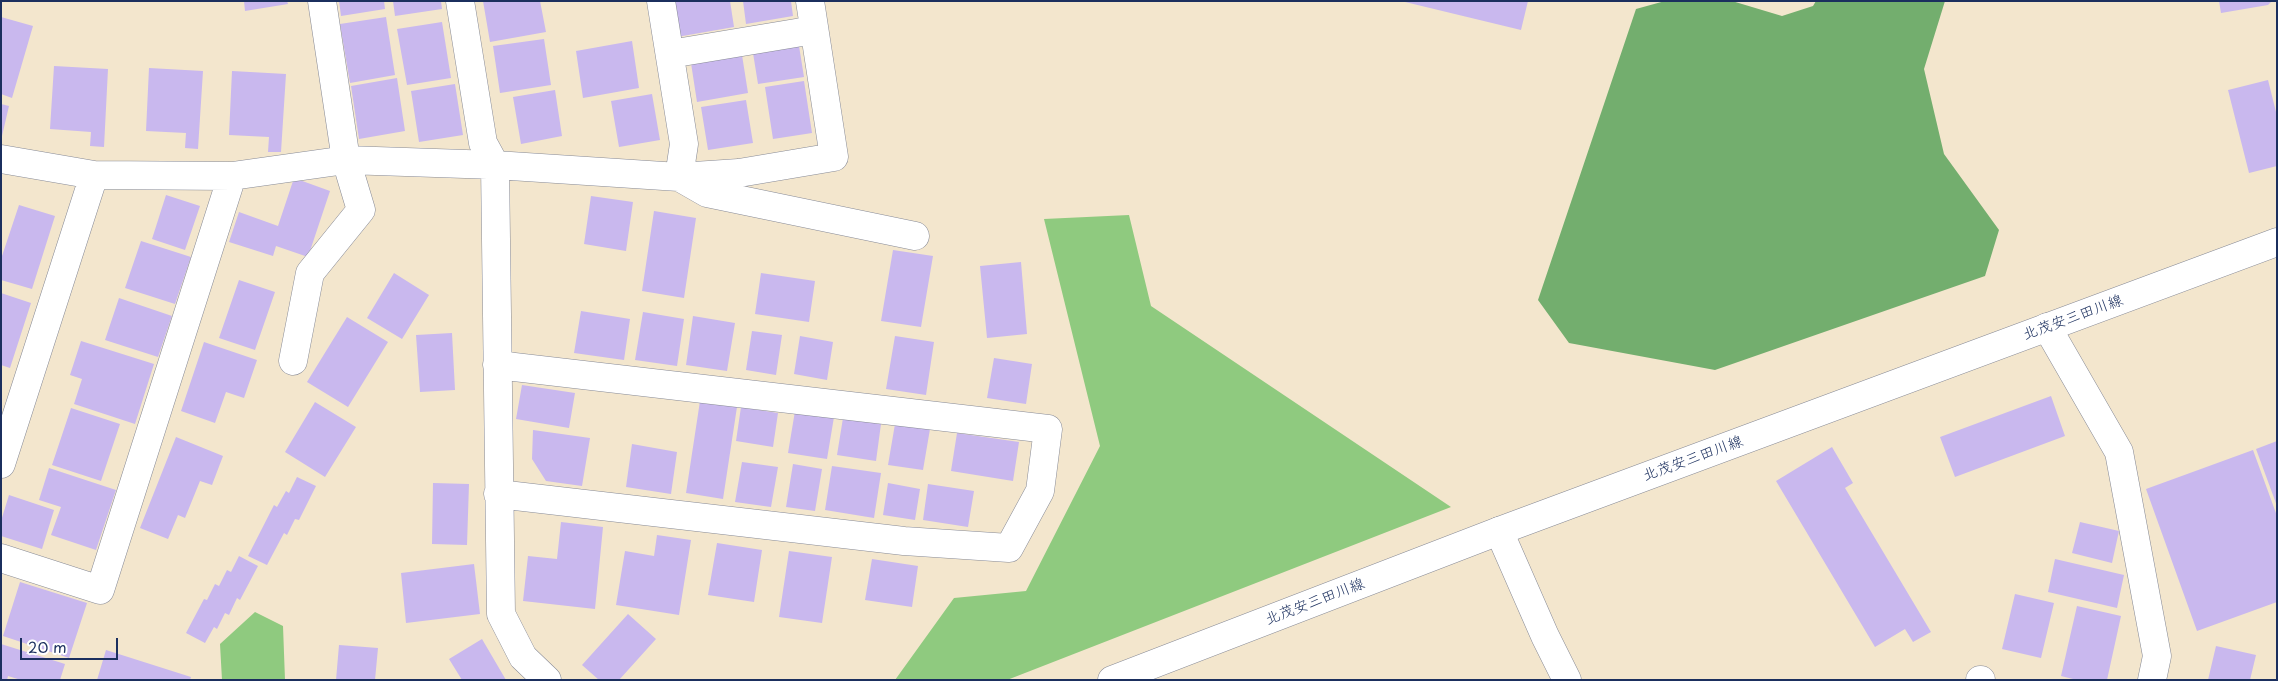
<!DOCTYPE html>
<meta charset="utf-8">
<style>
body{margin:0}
#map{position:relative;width:2278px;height:681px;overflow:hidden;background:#f3e6cd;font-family:"Playpen Sans",sans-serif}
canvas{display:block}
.frame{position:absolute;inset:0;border:2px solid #1b2f5e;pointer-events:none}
.scale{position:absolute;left:20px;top:638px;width:98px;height:22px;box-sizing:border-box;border:2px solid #1b2f5e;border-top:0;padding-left:6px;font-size:15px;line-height:18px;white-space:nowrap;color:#1b2f5e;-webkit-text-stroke:4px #fff;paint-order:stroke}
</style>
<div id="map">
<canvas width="2278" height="681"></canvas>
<div class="frame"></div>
<div class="scale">20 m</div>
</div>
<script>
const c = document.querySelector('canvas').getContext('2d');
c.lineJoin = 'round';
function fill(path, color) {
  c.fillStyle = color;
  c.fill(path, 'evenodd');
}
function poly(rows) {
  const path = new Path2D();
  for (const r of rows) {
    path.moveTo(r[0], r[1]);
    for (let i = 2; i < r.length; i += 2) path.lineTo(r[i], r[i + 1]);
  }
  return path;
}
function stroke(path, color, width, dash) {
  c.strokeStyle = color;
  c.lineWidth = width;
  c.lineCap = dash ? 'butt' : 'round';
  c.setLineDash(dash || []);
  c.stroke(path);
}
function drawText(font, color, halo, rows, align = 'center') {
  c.font = font + ' "Playpen Sans","Klee One",sans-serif';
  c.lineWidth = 4;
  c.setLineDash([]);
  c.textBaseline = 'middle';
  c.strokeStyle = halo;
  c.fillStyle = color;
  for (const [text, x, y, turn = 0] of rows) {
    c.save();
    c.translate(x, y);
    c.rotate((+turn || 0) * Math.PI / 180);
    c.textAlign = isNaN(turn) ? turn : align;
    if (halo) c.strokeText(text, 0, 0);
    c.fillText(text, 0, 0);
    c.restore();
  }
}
fill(poly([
 [1129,215,1151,306,1451,507,1007,680,895,680,954,598,1026,591,1100,446,1044,219],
 [255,612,283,626,285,680,222,680,220,644]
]), '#8fca7f');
fill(poly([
 [1665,1,1732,1,1782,16,1813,6,1816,1,1945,1,1924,69,1944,154,1999,230,1985,276,1715,370,1569,343,1538,300,1636,9]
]), '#73ae6e');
fill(poly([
 [244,1,287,1,288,4,245,11],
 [339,1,384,1,385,9,341,16],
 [393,1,441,1,442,9,395,16],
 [483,1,540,1,546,32,490,42],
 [672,1,730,1,734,27,677,37],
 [743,1,791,1,793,16,746,24],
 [1401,1,1528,1,1521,30],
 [2219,1,2272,1,2268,5,2221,13],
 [1,17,33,26,12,98,1,94],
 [386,17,395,75,350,83,340,24],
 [442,22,451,78,407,85,397,29],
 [544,39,551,85,500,93,493,46],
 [632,41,639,88,583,98,576,51],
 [799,46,804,77,758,84,753,53],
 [742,55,748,93,697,102,691,63],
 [54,66,108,69,104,147,90,146,91,132,50,129],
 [149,68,203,71,198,149,185,148,186,133,146,131],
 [232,71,286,74,281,152,268,152,269,137,229,135],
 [397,78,405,131,359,139,351,86],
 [2268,80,2277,116,2277,166,2249,173,2228,90],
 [804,81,812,133,773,139,765,87],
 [455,84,463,135,419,142,411,91],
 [555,90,562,136,521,144,513,97],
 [652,94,660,140,619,147,611,101],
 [746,100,753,143,708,150,701,107],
 [1,104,9,106,2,136,1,136],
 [294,178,330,191,308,257,276,246,273,256,229,242,239,212,278,226],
 [166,195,200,206,185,250,152,239],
 [591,196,633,202,626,251,584,244],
 [19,205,55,216,32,289,1,280,1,259],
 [654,211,696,218,684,298,642,291],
 [141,241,191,257,175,304,125,288],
 [893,250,933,256,921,327,881,321],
 [1021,262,1027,334,987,338,980,266],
 [394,273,429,295,402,339,367,318],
 [761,273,815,281,809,322,755,314],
 [239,280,275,292,255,350,219,338],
 [1,293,31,303,10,368,1,365],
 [119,298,172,316,158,357,105,340],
 [581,311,630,319,624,360,574,353],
 [643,312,684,319,677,366,635,360],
 [693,316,735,323,727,371,686,365],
 [347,317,388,342,348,407,307,382],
 [752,331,782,335,776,375,746,370],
 [452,333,455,390,420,392,416,335],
 [800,336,833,342,827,380,794,374],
 [895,336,934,342,926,395,886,389],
 [81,341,154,364,135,424,74,404,82,379,70,375],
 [204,342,257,360,244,398,226,392,215,423,181,411],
 [994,358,1032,364,1026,404,987,398],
 [522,385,575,393,569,428,516,419],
 [2051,396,2065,436,1955,477,1940,437],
 [700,401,737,407,723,499,686,493],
 [315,402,356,427,325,477,285,452],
 [741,407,778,413,773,447,736,441],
 [71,408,120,424,101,481,52,465],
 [795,411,834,417,827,459,788,453],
 [843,418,881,424,876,461,837,455],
 [895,424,930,429,923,470,888,465],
 [533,430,590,438,582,486,546,481,532,459],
 [957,433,1019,442,1013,481,951,471],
 [176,437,223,456,212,485,200,481,185,518,178,515,168,539,140,528],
 [2277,441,2277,506,2256,449],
 [632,444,677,452,671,494,626,487],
 [1832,447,1853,483,1845,488,1931,632,1913,642,1905,629,1875,647,1776,481],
 [2253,450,2277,516,2277,602,2197,631,2146,489],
 [742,462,778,467,771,507,735,502],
 [793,464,822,469,815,511,786,507],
 [832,466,881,473,874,518,825,510],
 [49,468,116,490,96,550,51,535,61,507,39,500],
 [297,477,316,486,299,520,295,519,287,535,284,533,267,565,248,556,274,505,277,507,286,491,289,493],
 [433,483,469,484,467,545,432,544],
 [888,483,920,489,915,520,883,515],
 [928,484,974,491,968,527,923,520],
 [9,495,54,510,42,549,1,536,1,521],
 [561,522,603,527,595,609,523,601,528,556,557,559],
 [2080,522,2119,531,2112,563,2072,553],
 [657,535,691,540,679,615,616,605,625,551,654,556],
 [717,543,762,550,754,602,708,595],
 [789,551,832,557,822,623,779,617],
 [239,556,258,566,240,600,237,598,229,615,225,613,217,629,214,627,205,643,186,633,204,599,207,600,215,584,219,586,227,570,231,572],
 [872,559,918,566,912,607,865,600],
 [2055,559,2124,575,2117,608,2048,592],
 [474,564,480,614,406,623,401,573],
 [20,582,87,603,69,658,3,636],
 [2015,594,2054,603,2041,658,2002,649],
 [2077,606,2121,616,2107,680,2077,680,2061,676],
 [628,614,656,639,619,680,599,680,582,665],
 [482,639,506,680,462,680,449,659],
 [1,644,65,664,60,680,21,680,8,676,7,680,1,680],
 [339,645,378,648,375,680,336,680],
 [2216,646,2256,655,2250,680,2208,680],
 [106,650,191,677,190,680,97,680]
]), '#c9b8ee');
const street = poly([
 [460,1,483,143,495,165,501,614,523,657,547,680],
 [661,1,684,144,679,177],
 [670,54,814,30],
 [1,159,94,175,232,176,346,160,495,165,679,177,739,173,834,157,810,1],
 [679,177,707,193,915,236],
 [2047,327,2119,452,2157,656,2152,680],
 [293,361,310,273,361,210,346,160,322,1],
 [497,365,1048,429,1040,491,1009,548,904,541,498,494],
 [1,464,94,175],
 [1,558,100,590,232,176],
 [1980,680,1981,680]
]);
const secondary = poly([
 [1499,531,1545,636,1567,680]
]);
const primary = poly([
 [1112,680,1499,531,2277,242]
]);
stroke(street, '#878a96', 29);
stroke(secondary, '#878a96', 29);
stroke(primary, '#878a96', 29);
stroke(street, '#fff', 28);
stroke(secondary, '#fff', 28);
stroke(primary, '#fff', 28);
drawText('15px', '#1b2f5e', '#fff', [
 ["北茂安三田川線",2073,318,-20],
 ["北茂安三田川線",1693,459,-20],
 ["北茂安三田川線",1315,602,-21]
]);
</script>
